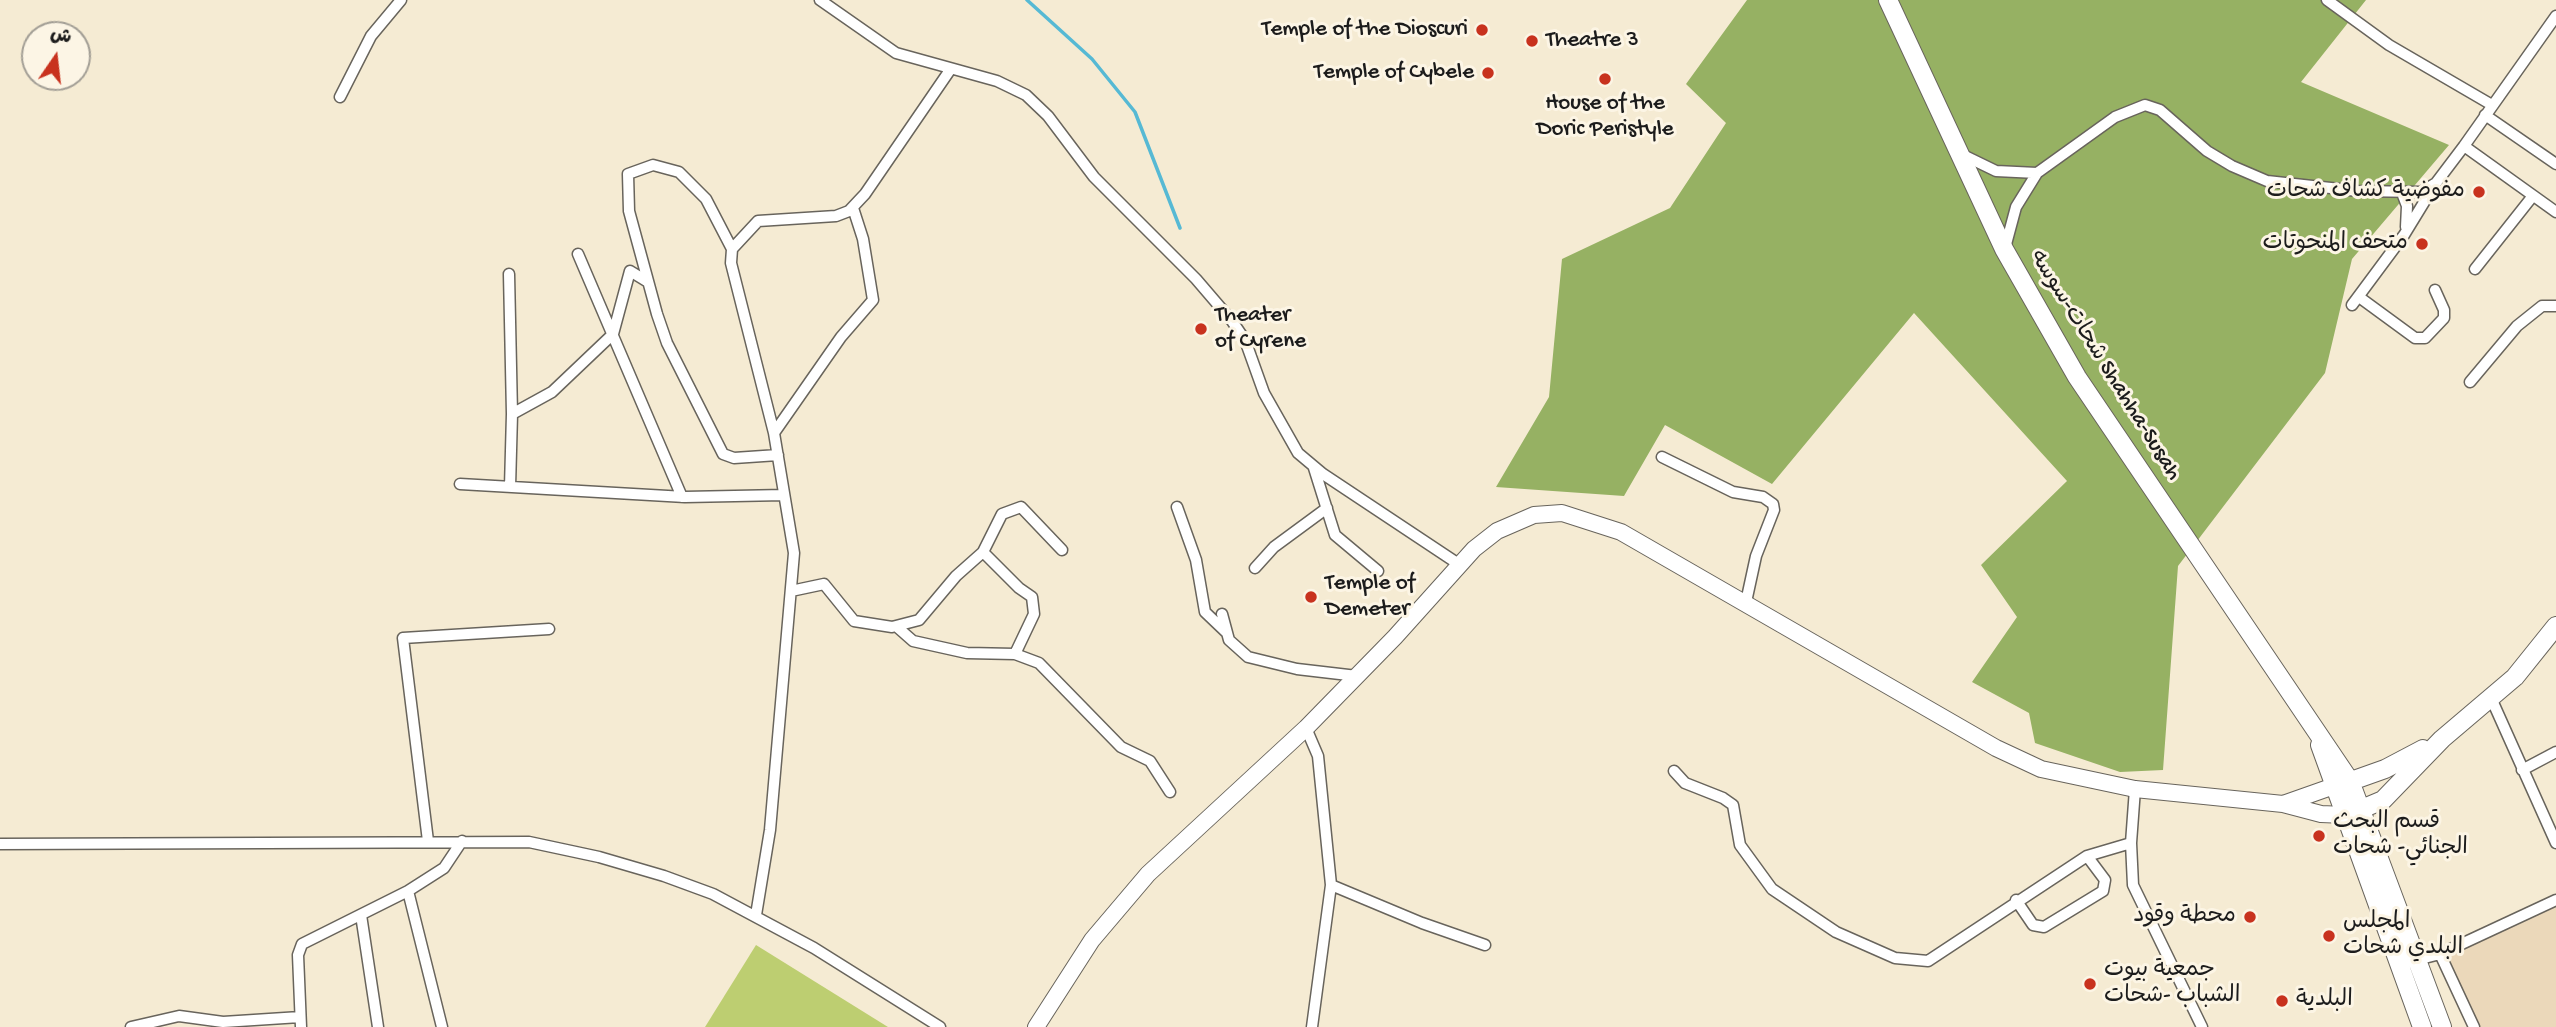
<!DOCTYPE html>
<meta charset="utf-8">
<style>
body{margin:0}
#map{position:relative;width:2556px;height:1027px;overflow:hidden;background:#f5ebd3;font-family:"Gochi Hand","Playpen Sans Arabic",sans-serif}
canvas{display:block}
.north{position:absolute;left:21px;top:21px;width:70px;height:70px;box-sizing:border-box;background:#fcf5e5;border:2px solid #a29e95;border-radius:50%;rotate:14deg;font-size:19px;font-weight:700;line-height:28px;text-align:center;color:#1c1c1c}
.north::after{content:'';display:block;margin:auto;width:24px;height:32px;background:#c8321e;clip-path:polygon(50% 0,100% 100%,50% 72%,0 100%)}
</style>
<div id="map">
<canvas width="2556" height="1027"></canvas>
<div class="north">ش</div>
</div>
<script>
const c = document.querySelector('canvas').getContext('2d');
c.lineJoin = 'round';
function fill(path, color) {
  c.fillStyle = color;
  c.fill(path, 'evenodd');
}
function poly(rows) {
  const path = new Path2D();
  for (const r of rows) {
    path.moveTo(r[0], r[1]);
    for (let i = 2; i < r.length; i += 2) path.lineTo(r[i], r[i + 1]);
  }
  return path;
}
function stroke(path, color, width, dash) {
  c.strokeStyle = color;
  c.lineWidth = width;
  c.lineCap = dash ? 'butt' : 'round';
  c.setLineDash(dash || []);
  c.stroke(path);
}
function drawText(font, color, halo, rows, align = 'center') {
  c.font = font + ' "Gochi Hand","Playpen Sans Arabic",sans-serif';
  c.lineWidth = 6;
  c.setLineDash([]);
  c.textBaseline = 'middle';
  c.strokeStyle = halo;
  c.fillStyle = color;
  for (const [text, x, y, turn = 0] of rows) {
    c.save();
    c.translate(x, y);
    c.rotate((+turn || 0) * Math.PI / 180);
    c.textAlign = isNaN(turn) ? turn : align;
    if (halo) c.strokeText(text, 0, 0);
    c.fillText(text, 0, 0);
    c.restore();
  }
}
fill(poly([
 [2556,902,2556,1027,2477,1027,2442,954]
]), '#ebd8ba');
fill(poly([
 [756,945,888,1027,705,1027]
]), '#bdce71');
fill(poly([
 [1747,0,2366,0,2301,82,2449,145,2352,259,2325,373,2178,566,2163,770,2120,772,2035,743,2029,713,1972,682,2017,617,1981,565,2067,481,1914,313,1772,484,1665,425,1624,496,1496,487,1549,397,1562,259,1670,208,1726,123,1686,84]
]), '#96b163');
stroke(poly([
 [1027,0,1092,59,1135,112,1180,228]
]), '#56b9d4', 3.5);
const street = poly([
 [820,0,896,53,997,81,1026,95,1048,116,1094,177,1196,279,1232,321,1245,340,1264,393,1298,453,1323,474,1460,565],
 [2327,0,2389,45,2492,105],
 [340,97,371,36,401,0],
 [2485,115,2556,164],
 [2464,146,2556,212],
 [1961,154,1996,171,2037,173],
 [2402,193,2407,206,2406,227],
 [2005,248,2016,207,2037,173,2115,117,2145,105,2160,110,2207,151,2232,166,2267,181,2358,191,2421,192,2436,183,2464,146,2556,16],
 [732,249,706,199,679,172,653,165,628,174,629,211,657,314,667,343,723,454,734,458,778,455],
 [578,254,682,497],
 [2475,269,2532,197],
 [509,274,512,414],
 [2359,297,2415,338,2425,338,2444,318,2444,310,2435,290],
 [2352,305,2404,235,2434,186],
 [2470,382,2517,326,2542,306,2556,306],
 [774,433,841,337,873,300,863,239,853,208],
 [1662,457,1733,492,1763,497,1773,504,1774,510,1756,556,1746,602],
 [1314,468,1335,535,1378,571],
 [460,484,685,497,784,495],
 [510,487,512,414,552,392,613,334,630,271,648,282],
 [1177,507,1196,560,1205,612,1227,633],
 [1255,568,1274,547,1327,508],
 [791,591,824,584,854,621,892,627,919,620,956,576,983,552,1002,514,1021,507,1062,550],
 [1222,614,1229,640,1248,657,1297,669,1357,676],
 [896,626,913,641,967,653,1015,654,1034,614,1032,597,1019,588,983,552],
 [1015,654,1039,663,1121,747,1150,761,1170,792],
 [2491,698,2556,843],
 [1306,728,1318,756,1331,885,1312,1027],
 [2522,770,2556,752],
 [1674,771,1685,783,1723,798,1733,805,1740,845,1772,889,1836,932,1895,958,1928,961,2087,856,2131,843],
 [2135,789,2131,843,2133,885,2202,1027],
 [428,841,403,638,549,629],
 [0,844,529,842,599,857,664,876,713,894,814,948,940,1027],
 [1331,885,1422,923,1485,945],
 [408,891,442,1027],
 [2016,900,2033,925,2044,927,2103,891,2105,880,2087,856],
 [361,915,378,1027],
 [756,915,770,830,794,553,774,433,731,263,732,249,758,221,836,216,849,211,865,194,950,70],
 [2440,954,2474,1027],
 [2401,964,2440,954,2556,900],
 [131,1027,179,1016,223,1022,300,1017],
 [301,1027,298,955,302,944,408,891,444,868,462,841]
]);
const secondary = poly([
 [2283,804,2334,786],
 [1036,1027,1092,940,1148,874,1306,728,1395,637,1474,549,1497,531,1534,515,1562,513,1621,532,1996,748,2041,769,2135,789,2283,804,2321,814,2345,815]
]);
const primary = poly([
 [1888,0,2004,249,2077,377,2350,781,2442,1027],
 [2320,745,2422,1027],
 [2340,785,2385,769,2423,749],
 [2352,813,2383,800,2442,739,2515,677,2556,626]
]);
stroke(street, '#68645c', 13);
stroke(secondary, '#68645c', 18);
stroke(primary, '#68645c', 20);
stroke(street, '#fff', 10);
stroke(secondary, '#fff', 16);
stroke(primary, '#fff', 18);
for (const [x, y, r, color] of [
 [1482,30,7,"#c8321e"],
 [1532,41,7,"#c8321e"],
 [1488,73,7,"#c8321e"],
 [1605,79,7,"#c8321e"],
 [2479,192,7,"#c8321e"],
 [2422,244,7,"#c8321e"],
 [1201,329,7,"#c8321e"],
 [1311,597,7,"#c8321e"],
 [2319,836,7,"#c8321e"],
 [2250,917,7,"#c8321e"],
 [2329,936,7,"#c8321e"],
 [2090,984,7,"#c8321e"],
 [2282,1001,7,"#c8321e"]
]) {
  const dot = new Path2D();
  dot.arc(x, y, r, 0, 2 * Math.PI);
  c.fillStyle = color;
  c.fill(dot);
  stroke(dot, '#fcf5e5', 2.5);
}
drawText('23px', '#1c1c1c', '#fcf5e5', [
 ["Temple of the Dioscuri",1468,30,"right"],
 ["Theatre 3",1546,41],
 ["Temple of Cybele",1474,73,"right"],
 ["House of the",1605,104,"center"],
 ["Doric Peristyle",1605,130,"center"],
 ["مفوضية كشاف شحات",2465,192,"right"],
 ["متحف المنحوتات",2408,244,"right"],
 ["Theater",1215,316],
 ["of Cyrene",1215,342],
 ["Temple of",1325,584],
 ["Demeter",1325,610],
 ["قسم البحث",2333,823],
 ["الجنائي- شحات",2333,849],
 ["محطة وقود",2236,917,"right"],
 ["المجلس",2343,923],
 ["البلدي شحات",2343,949],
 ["جمعية بيوت",2104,971],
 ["الشباب -شحات",2104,997],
 ["البلدية",2296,1001]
], 'left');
drawText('23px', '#1c1c1c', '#fcf5e5', [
 ["شحات-سوسه Shahha-Susah",2104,366,58]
]);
</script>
